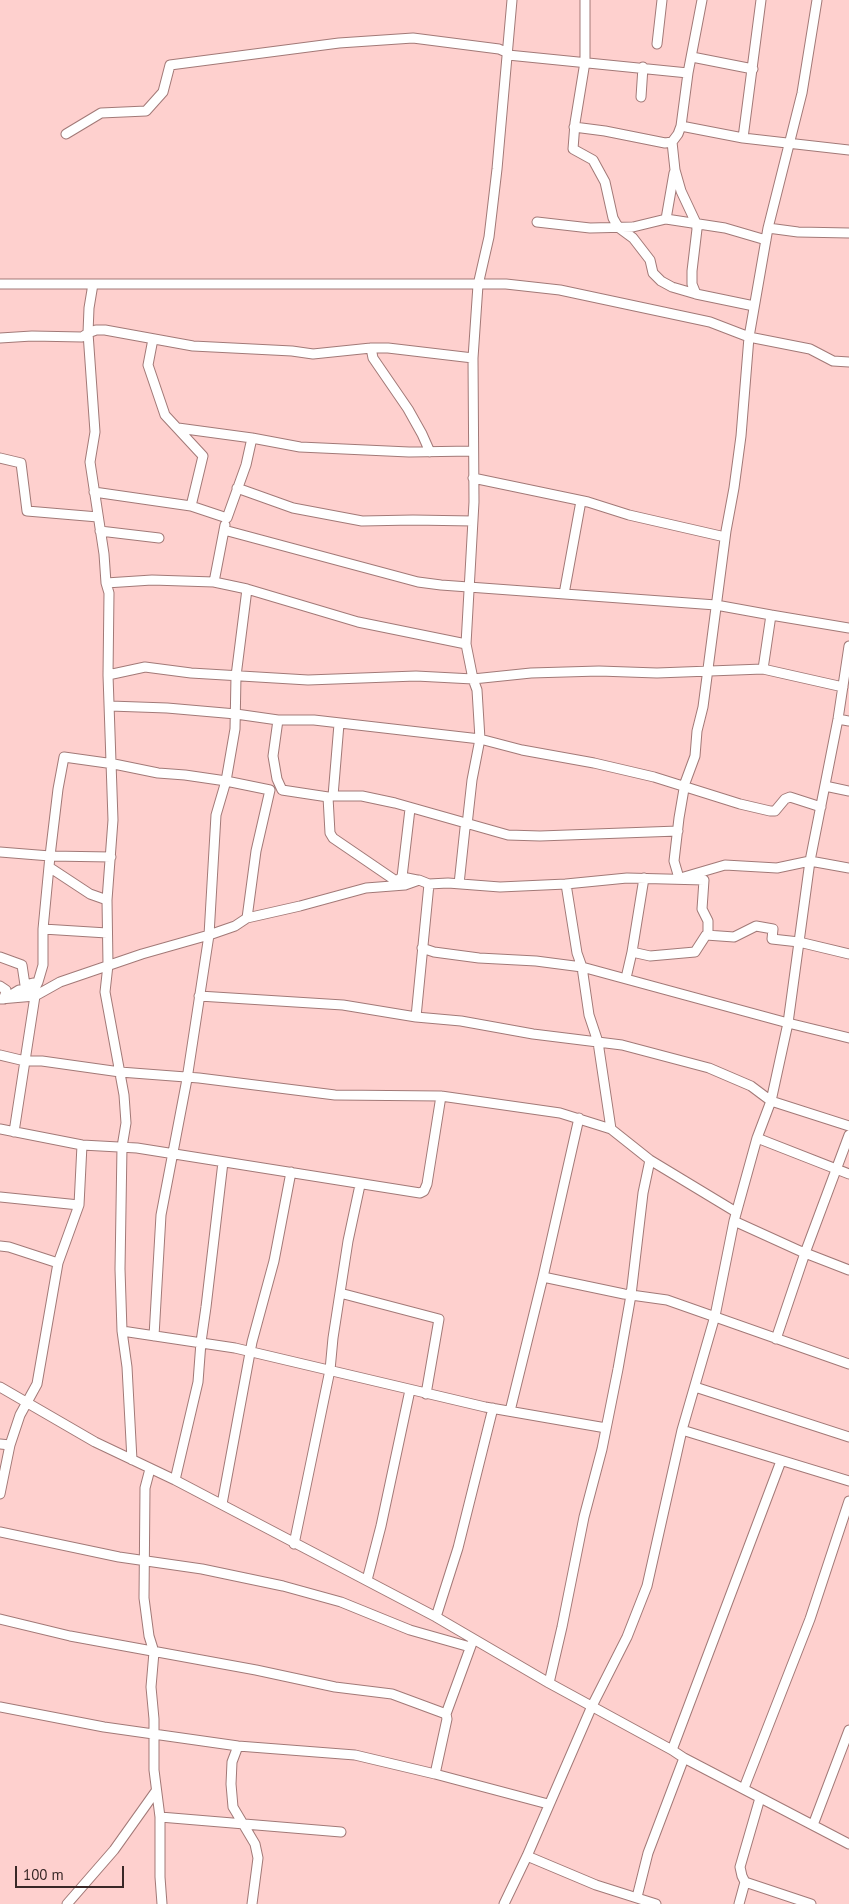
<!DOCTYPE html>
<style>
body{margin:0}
#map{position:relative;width:849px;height:1904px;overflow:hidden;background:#fed0ce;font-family:"PT Sans",sans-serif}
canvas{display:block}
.scale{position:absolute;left:15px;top:1866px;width:109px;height:22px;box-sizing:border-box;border:2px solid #392827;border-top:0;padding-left:6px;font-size:15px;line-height:18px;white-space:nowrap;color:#392827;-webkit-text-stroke:4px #fed0ce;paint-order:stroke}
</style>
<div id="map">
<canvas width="849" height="1904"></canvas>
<div class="scale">100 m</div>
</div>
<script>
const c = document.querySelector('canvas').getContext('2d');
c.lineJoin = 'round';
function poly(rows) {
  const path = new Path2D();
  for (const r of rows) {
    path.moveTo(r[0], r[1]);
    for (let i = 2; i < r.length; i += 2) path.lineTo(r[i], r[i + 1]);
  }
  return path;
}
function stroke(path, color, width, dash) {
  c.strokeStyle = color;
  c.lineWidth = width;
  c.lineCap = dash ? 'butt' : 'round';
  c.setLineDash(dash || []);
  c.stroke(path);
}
const minor = poly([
 [585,0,585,62,575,123,573,149,593,160,605,182,613,218,618,227,633,238,650,260,653,273,661,281,672,287,696,294,754,306],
 [702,0,688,73,681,126,743,138,849,150],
 [657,44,662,0],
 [508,55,688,73],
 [692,57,753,69],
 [641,97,643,67],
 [574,127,605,131,665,143,672,142,678,134,681,126],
 [66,134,101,113,146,111,163,92,170,65,339,43,413,38,499,49,508,53],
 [743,138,761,0],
 [672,142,675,170,681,191,696,223,697,229,692,271,692,284,696,294],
 [666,219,674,173],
 [537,222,590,228,633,227,666,219,725,228,766,240],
 [768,228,798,232,849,233],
 [0,284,506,284,560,290,710,322,749,337,810,349,833,361,849,362],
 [0,338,32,336,82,337,88,333,89,308,93,284],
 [153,339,148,365,165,415,203,456,191,506,227,518,246,465,252,438],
 [371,348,373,358,408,409,422,434,430,452],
 [178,428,252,438,300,447,409,452,473,451],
 [0,458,21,463,27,511,98,517],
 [473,478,588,502,629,515,725,537],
 [237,488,293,508,362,521,413,520,473,521],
 [94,492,191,506],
 [224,530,418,582,441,585,716,605,771,615,763,669],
 [100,531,159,538],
 [214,582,225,525],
 [106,583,152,580,214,582,247,589,358,622,466,644],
 [564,594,581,501],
 [771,615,849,628],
 [108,675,145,667,191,673,308,680,416,676,473,679,531,673,599,671,657,673,763,669,843,687],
 [110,706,167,708,236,714,278,720,314,720,480,739,522,750,594,763,654,777,740,804,770,811,775,811,785,799,790,797,821,807],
 [838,719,849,721],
 [278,720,273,756,277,779,282,790,328,797,330,833,333,838,396,881,402,877,417,880],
 [339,724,333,796,362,796,395,803,508,835,540,836,678,831],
 [825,786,849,791],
 [0,852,50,856,111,857],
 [49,867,90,894,107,900],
 [402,877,410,809],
 [684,877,725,865,777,868,810,861,849,868],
 [679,878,674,861,679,818,685,783,695,756,697,731,703,707,726,531,734,488,741,436,749,337,768,228,802,93,817,0],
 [459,884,465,828,467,825,472,780,480,739,477,690,473,679,466,644,474,502,473,358,478,285,489,237,497,169,512,0],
 [566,884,577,953,582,967,589,1015,598,1042,611,1129],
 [43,929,107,933],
 [422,948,434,952,479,958,536,961,582,967,788,1023,849,1038],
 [632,952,644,878],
 [0,957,22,965,25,985,33,983],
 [626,978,632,952,650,956,695,952,706,935,734,937,756,926,773,929,772,939,799,942,849,954],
 [0,986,6,990,4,999],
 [199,996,343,1005,416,1017,461,1021,533,1034,622,1045,709,1068,751,1086,771,1101,849,1126],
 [6,998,19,990,34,990,38,982,43,965,43,929,50,856,58,789,64,757,114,764,158,773,185,775,226,781,270,790,256,851,247,918],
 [0,999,35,996,60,982,142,954,209,935,235,926,247,918,300,906,366,888,405,885,419,880,429,884,448,883,500,887,566,884,627,878,704,880,702,909,708,921,708,934],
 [416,1017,429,884],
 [0,1055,25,1061,42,1061,120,1072,199,1078,335,1095,441,1096,560,1113,611,1129,650,1160,736,1212],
 [0,1129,82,1145,137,1148,420,1193,424,1191,427,1184,441,1096],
 [14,1132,35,996],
 [757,1138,849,1174],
 [0,1197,79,1205],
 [734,1221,800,1251,849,1270],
 [0,1246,9,1247,58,1263],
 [543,1277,624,1294,667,1300,849,1364],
 [340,1293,439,1319,426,1394],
 [122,1331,235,1348,485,1407,606,1428],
 [154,1336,161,1215,187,1079,209,935,216,815,226,781,235,729,236,676,247,589],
 [776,1339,805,1253,849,1135],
 [0,1387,95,1442,175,1480,436,1617,549,1683,672,1750,684,1758,849,1844],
 [695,1387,849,1437],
 [510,1411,543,1277,579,1118],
 [682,1430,849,1481],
 [0,1444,10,1445],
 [132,1460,127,1367,122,1331,120,1269,122,1147,126,1123,124,1095,105,992,108,965,107,900,113,820,108,675,109,593,106,583,104,554,90,462,95,432,88,333,96,330,105,330,193,346,292,351,313,354,371,348,388,348,473,358],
 [150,1469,145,1488,144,1598,149,1636,154,1652,151,1687,154,1719,154,1770,160,1817,160,1877,162,1904],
 [175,1480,198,1382,201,1342,206,1307,223,1162],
 [0,1494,10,1445,20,1415,37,1384,58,1263,79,1205,82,1145],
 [222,1504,252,1342,274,1261,291,1172],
 [0,1532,119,1557,202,1569,283,1586,341,1602,410,1630,470,1647],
 [294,1544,330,1370,333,1338,348,1241,360,1185],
 [367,1580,381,1526,410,1390],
 [436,1617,458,1548,493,1408],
 [0,1619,70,1636,256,1670,335,1687,392,1694,446,1714],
 [549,1683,562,1627,584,1517,602,1449,618,1369,631,1295,643,1193,650,1160],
 [0,1707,104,1727,238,1746,355,1755,435,1774,548,1804],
 [238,1746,232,1762,231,1784,233,1807,255,1844,258,1858,252,1904],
 [672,1750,781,1461],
 [435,1774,447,1719,446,1714,472,1643],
 [744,1788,810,1619,849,1501],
 [160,1817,341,1832],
 [813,1825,849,1730],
 [527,1856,596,1885,656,1904],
 [745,1882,811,1904],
 [637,1897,648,1853,684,1758],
 [67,1904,114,1850,156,1791],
 [504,1904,527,1856,592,1706,627,1637,647,1586,682,1430,715,1316,734,1221,757,1138,771,1101,788,1023,810,861,838,719,849,646],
 [739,1904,745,1882,742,1876,740,1867,760,1798]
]);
stroke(minor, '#a27977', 11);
stroke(minor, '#fff', 9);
</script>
